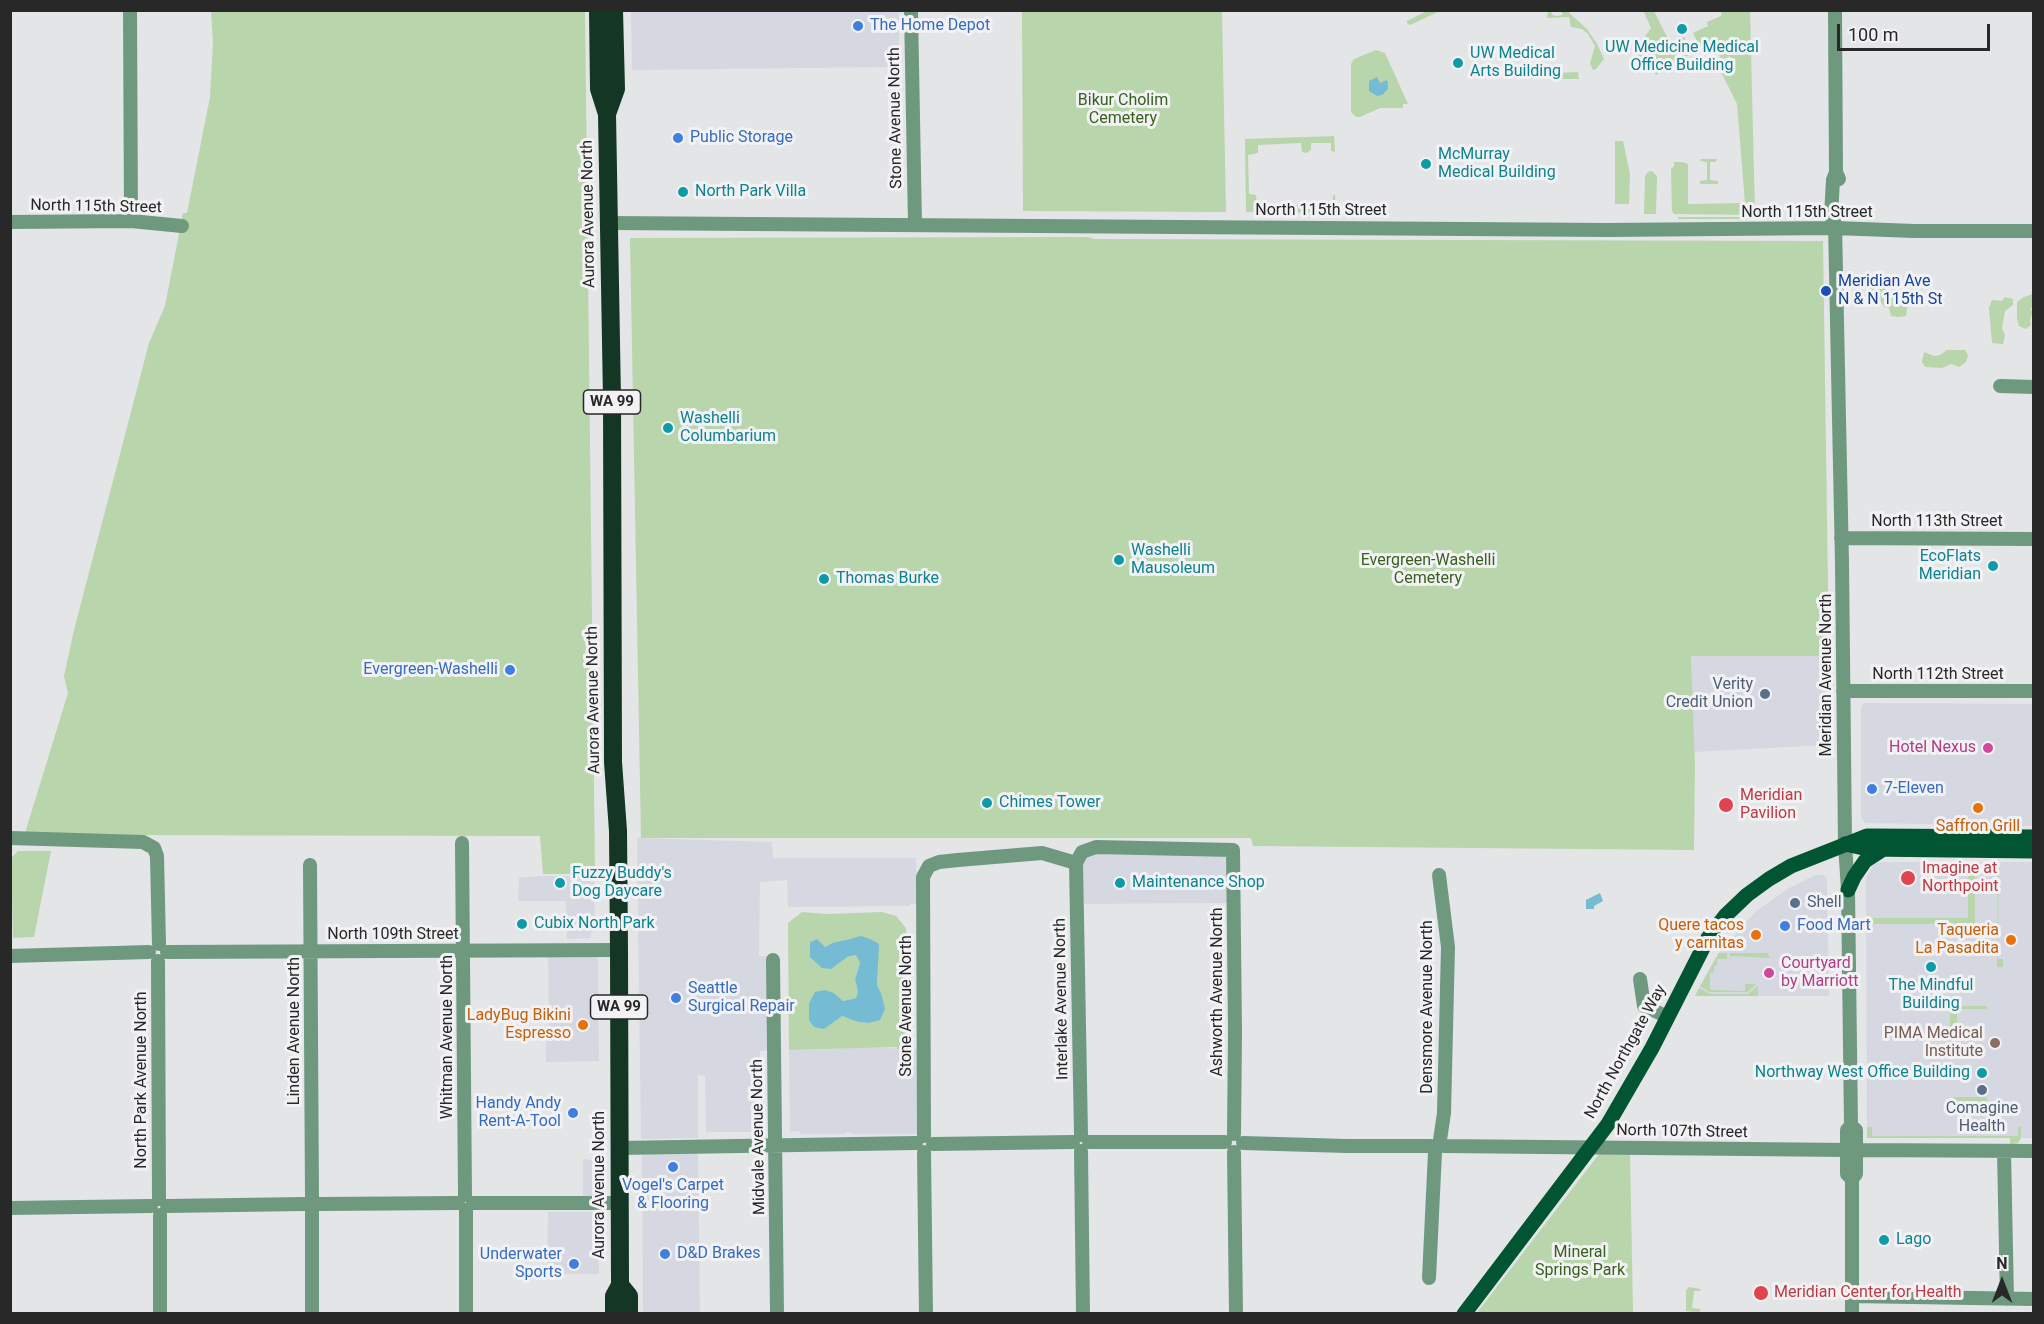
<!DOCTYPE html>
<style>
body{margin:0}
#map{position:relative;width:2044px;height:1324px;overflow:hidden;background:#e4e5e7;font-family:Roboto,sans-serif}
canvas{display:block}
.frame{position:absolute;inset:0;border:12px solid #282829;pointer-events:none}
.north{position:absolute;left:1972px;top:1252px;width:60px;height:60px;-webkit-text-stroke:4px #f2f2f4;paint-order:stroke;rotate:0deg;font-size:16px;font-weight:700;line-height:24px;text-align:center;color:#282829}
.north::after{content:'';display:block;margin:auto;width:21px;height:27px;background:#282829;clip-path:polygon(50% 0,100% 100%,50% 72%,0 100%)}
.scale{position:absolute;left:1837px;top:24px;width:153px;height:27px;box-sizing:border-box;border:3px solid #282829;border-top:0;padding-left:8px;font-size:18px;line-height:21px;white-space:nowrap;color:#282829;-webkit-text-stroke:4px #f2f2f4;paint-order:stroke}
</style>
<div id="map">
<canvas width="2044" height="1324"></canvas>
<div class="frame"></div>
<div class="north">N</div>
<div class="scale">100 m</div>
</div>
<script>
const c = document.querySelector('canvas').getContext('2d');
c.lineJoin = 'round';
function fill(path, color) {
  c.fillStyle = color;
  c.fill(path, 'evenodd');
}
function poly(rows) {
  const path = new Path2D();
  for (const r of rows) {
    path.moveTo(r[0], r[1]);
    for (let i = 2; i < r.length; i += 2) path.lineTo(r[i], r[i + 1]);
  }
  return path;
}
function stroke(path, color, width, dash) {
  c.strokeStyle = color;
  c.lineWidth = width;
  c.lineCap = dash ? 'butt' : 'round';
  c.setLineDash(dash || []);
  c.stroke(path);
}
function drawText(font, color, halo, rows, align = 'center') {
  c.font = font + ' Roboto,sans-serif';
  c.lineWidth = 6;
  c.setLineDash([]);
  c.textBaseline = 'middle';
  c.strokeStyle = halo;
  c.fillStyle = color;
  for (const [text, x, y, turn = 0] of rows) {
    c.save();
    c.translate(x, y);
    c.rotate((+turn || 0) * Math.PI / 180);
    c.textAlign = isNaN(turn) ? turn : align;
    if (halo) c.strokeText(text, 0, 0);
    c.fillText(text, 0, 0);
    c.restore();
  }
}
fill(poly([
 [631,11,899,11,899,67,632,70],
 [1691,656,1829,656,1831,712,1827,745,1694,752],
 [1864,703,2033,704,2033,826,1865,823,1861,817,1861,707],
 [637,838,772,842,773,858,916,858,917,904,910,904,910,906,788,907,787,880,760,882,759,956,767,956,768,1050,760,1051,762,1124,755,1132,706,1132,705,1076,698,1075,698,1138,641,1139],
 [1089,853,1224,854,1227,858,1227,903,1084,904,1082,862],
 [1880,862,2033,862,2033,1138,1867,1138,1866,878,1873,865],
 [1815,875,1824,875,1827,878,1829,996,1695,996,1717,955,1756,911,1789,888],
 [538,876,594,876,595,931,591,933,591,938,567,939,566,901,518,901,519,878],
 [548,953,598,953,599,1061,546,1062,546,1038,549,1035],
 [846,1047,921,1049,921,1134,853,1134,848,1132,844,1134,800,1134,800,1131,790,1132,789,1050,841,1049],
 [698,1151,700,1313,643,1313,642,1155,660,1152],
 [583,1159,599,1161,601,1188,600,1194,596,1196,583,1197],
 [548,1212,598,1212,599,1274,547,1274]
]), '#d6d8e1');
fill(poly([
 [1566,10,1587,29,1597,44,1604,59,1596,69,1593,70,1590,63,1595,46,1588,34,1582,29,1571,27,1569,17,1547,18,1548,11,1551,11,1552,15,1557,16,1563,15,1561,11],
 [1643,10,1654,11,1670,43,1684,37,1692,53,1656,75,1651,67,1644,64,1633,54,1651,28],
 [211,11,585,11,595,874,543,874,540,836,74,835,25,833,68,693,64,676,74,630,149,343,165,306,183,213,187,213,210,97,213,42],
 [1022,11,1222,11,1226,212,1023,211],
 [1427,11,1440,11,1410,25,1407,23,1407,21],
 [1722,11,1750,11,1755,215,1674,214,1672,211,1671,169,1674,166,1674,162,1683,162,1688,164,1688,204,1745,203,1737,104,1721,72,1734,65,1730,56,1722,60,1712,43,1701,49,1693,33,1708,26,1707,22,1721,16],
 [1376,50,1385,53,1408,104,1403,104,1403,108,1380,108,1360,117,1356,117,1351,112,1351,64,1354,59],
 [1578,72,1579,79,1528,79,1529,76,1535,74],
 [1334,136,1335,152,1331,151,1331,143,1311,143,1311,150,1306,153,1302,152,1301,143,1258,145,1258,153,1248,155,1249,194,1256,195,1257,206,1332,204,1333,196,1335,194,1336,213,1246,212,1245,139],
 [1615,141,1623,141,1630,174,1629,204,1615,204],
 [1701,159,1717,159,1716,162,1710,162,1710,180,1718,181,1718,184,1700,184,1700,181,1707,180,1707,162,1700,161],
 [1652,171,1657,176,1656,214,1644,214,1645,176,1648,172],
 [1678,217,1761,217,1762,219,1678,219],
 [1088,237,1094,239,1823,241,1829,656,1691,656,1695,765,1694,850,1253,846,1251,838,641,838,630,238],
 [1882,275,1885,281,1885,289,1905,296,1908,303,1906,316,1898,317,1891,316,1889,308,1884,307,1878,297,1869,299,1865,296,1870,285,1870,278,1875,277,1876,284,1879,282,1879,276],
 [2033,294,2033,306,2030,310,2033,311,2030,320,2031,325,2026,329,2019,326,2017,319,2017,302,2024,297],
 [2005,297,2013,299,2013,305,2005,311,2002,328,2005,335,2003,344,1992,343,1989,308,1992,300,2002,301],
 [1947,350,1965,350,1968,355,1966,362,1959,367,1951,364,1942,368,1925,367,1922,362,1924,352,1934,356,1940,355],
 [18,851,51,851,34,937,13,938,11,858],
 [1968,862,1975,862,1975,931,1973,931,1973,924,1865,924,1865,918,1968,918],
 [1990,862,1999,862,1998,959,2003,959,2003,967,1997,967,1998,868,1990,868],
 [802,912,828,914,882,912,896,916,906,928,908,989,903,996,907,1001,908,1049,897,1049,897,1047,789,1050,788,923],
 [851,938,878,957,877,985,881,993,869,1023,858,1022,842,1016,833,1021,809,1003,834,993,843,1001,856,998,858,992,855,979,860,963,856,955,847,957,810,942,817,939,824,947],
 [1719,953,1727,953,1727,959,1717,959,1717,966,1714,966,1714,972,1710,973,1710,990,1745,991,1745,984,1756,984,1748,992,1710,992,1700,986],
 [1730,953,1767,953,1770,958,1731,956,1730,959],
 [1908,979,1966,979,1966,984,1894,984,1894,981,1908,981],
 [1758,986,1758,996,1695,996,1699,988,1710,994,1748,994],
 [1942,1006,1987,1006,1987,1009,1957,1009,1957,1041,1953,1041,1953,1044,1950,1044,1950,1009,1942,1009],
 [1953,1097,1987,1097,1987,1104,1953,1104],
 [1867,1127,1872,1127,1872,1136,2018,1136,2018,1127,2021,1127,2021,1138,2018,1143,2010,1145,2010,1138,1867,1138],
 [1630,1152,1633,1313,1476,1314,1599,1154],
 [1689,1287,1700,1289,1701,1291,1694,1291,1692,1308,1701,1309,1699,1312,1686,1311,1686,1290]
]), '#b8d5ab');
fill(poly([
 [1377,77,1380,83,1387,80,1388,85,1388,89,1382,95,1377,96,1369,91,1369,81],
 [1600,893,1603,901,1594,906,1594,909,1586,909,1586,900],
 [861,936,870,939,879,944,877,985,881,993,885,1009,880,1020,869,1023,858,1022,842,1016,824,1029,814,1027,809,1020,809,1003,815,992,825,990,834,993,843,1001,856,998,858,992,855,979,860,963,856,955,847,957,831,969,822,968,810,957,810,942,817,939,825,947,833,943]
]), '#76bbd4');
stroke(poly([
 [130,10,131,221],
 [911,10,915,225],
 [1835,10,1836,172,1839,179],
 [1836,172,1833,180,1831,216,1835,224,1842,563,1845,844,1848,890,1851,1126,1847,1130,1847,1174,1852,1179],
 [10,222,131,221,182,226],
 [609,223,1607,230,1835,228,1914,231,2034,231],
 [2000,386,2034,387],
 [1841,538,2034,539],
 [1843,691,2034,691],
 [10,838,143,842,154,848,157,856,159,944],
 [462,843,465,1195],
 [310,865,312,1197],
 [1439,875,1448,947,1444,1113,1440,1140],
 [167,952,619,950],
 [10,956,149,952],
 [773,960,777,1314],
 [158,961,159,1199],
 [1640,979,1644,1006,1668,1017],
 [1851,1126,1856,1130,1856,1174,1852,1179,1852,1314],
 [1081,1135,1076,863,1082,852,1096,847,1233,850,1235,1032,1234,1134],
 [924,1136,923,877,929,866,939,862,958,860,1042,853,1076,863],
 [1089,1142,1225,1142],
 [1243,1143,1347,1146,1431,1146],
 [933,1144,1073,1142],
 [1444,1146,1847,1150],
 [620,1148,916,1143],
 [1856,1150,2034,1151],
 [1081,1151,1083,1314],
 [2004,1151,2007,1299],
 [924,1152,926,1314],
 [1234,1152,1236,1314],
 [473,1203,620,1203],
 [319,1204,458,1203],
 [167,1206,304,1204],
 [10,1208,151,1206],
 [466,1210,466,1314],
 [312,1211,312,1314],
 [160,1215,160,1314],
 [1429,1278,1435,1152],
 [1852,1296,2034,1299]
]), '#6e997e', 14);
stroke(poly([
 [1845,844,1868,849,2034,851],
 [1848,890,1854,877,1865,861,1882,850],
 [1464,1314,1608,1124,1652,1048,1708,938,1725,916,1747,895,1769,879,1791,866,1867,836,2034,837]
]), '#015532', 15);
stroke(poly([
 [598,10,599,89,607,114,612,399,613,762,618,831,619,950,620,1285,614,1296,614,1314],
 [607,114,616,89,614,10],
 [620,1285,629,1296,629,1314]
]), '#133724', 18);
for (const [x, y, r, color] of [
 [858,26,6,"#3f7fe0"],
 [1682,29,6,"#0f9aa8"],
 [1458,63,6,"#0f9aa8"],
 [678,138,6,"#3f7fe0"],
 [1426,164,6,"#0f9aa8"],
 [683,192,6,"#0f9aa8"],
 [1826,291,6,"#1a4fb4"],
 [668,428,6,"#0f9aa8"],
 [1119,560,6,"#0f9aa8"],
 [1993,566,6,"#0f9aa8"],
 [824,579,6,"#0f9aa8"],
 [510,670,6,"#3f7fe0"],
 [1765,694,6,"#5c6f8a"],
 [1988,748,6,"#d1479c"],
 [1872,789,6,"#3f7fe0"],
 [987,803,6,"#0f9aa8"],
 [1726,805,8,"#e0444e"],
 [1978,808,6,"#e8710a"],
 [1908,878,8,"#e0444e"],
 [560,883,6,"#0f9aa8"],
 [1120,883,6,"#0f9aa8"],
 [1795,903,6,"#5c6f8a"],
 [522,924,6,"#0f9aa8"],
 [1785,926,6,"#3f7fe0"],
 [1756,935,6,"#e8710a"],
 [2011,940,6,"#e8710a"],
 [1931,967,6,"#0f9aa8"],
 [1769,973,6,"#d1479c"],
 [676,998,6,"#3f7fe0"],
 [583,1025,6,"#e8710a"],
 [1995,1043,6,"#8d6e63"],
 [1982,1073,6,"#0f9aa8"],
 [1982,1090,6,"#5c6f8a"],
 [573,1113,6,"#3f7fe0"],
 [673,1167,6,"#3f7fe0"],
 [1884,1240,6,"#0f9aa8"],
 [665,1254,6,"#3f7fe0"],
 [574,1264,6,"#3f7fe0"],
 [1761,1293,8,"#e0444e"]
]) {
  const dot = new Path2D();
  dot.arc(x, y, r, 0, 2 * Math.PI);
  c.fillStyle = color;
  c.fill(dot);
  stroke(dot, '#f2f2f4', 2);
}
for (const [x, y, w] of [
 [612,402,57],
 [619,1007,57]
]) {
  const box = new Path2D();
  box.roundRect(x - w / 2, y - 12, w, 24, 4.5);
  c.fillStyle = '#f2f2f4';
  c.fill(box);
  stroke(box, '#282829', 1.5);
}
drawText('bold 15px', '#282829', null, [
 ["WA 99",612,402],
 ["WA 99",619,1007]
]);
drawText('16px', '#366cbe', '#f2f2f4', [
 ["The Home Depot",870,26],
 ["Public Storage",690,138],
 ["Evergreen-Washelli",498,670,"right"],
 ["7-Eleven",1884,789],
 ["Food Mart",1797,926],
 ["Seattle",688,989],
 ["Surgical Repair",688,1007],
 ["Handy Andy",561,1104,"right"],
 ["Rent-A-Tool",561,1122,"right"],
 ["Vogel's Carpet",673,1186,"center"],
 ["& Flooring",673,1204,"center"],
 ["D&D Brakes",677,1254],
 ["Underwater",562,1255,"right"],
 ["Sports",562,1273,"right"]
], 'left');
drawText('16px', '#0d838f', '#f2f2f4', [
 ["UW Medicine Medical",1682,48,"center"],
 ["Office Building",1682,66,"center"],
 ["UW Medical",1470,54],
 ["Arts Building",1470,72],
 ["McMurray",1438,155],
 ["Medical Building",1438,173],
 ["North Park Villa",695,192],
 ["Washelli",680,419],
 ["Columbarium",680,437],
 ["Washelli",1131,551],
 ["Mausoleum",1131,569],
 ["EcoFlats",1981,557,"right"],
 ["Meridian",1981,575,"right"],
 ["Thomas Burke",836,579],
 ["Chimes Tower",999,803],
 ["Fuzzy Buddy's",572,874],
 ["Dog Daycare",572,892],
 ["Maintenance Shop",1132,883],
 ["Cubix North Park",534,924],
 ["The Mindful",1931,986,"center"],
 ["Building",1931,1004,"center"],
 ["Northway West Office Building",1970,1073,"right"],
 ["Lago",1896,1240]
], 'left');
drawText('16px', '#37611d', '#f2f2f4', [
 ["Bikur Cholim",1123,101],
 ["Cemetery",1123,119],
 ["Evergreen-Washelli",1428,561],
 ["Cemetery",1428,579],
 ["Mineral",1580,1253],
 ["Springs Park",1580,1271]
]);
drawText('16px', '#282829', '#f2f2f4', [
 ["Stone Avenue North",896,118,-91],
 ["North 115th Street",96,207,1],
 ["North 115th Street",1321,211],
 ["North 115th Street",1807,213],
 ["Aurora Avenue North",589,214,-91],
 ["North 113th Street",1937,522],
 ["Meridian Avenue North",1827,675,-90],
 ["North 112th Street",1938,675],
 ["Aurora Avenue North",594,700,-91],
 ["North 109th Street",393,935],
 ["Ashworth Avenue North",1218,992,-90],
 ["Interlake Avenue North",1062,999,-91],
 ["Stone Avenue North",907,1006,-90],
 ["Densmore Avenue North",1428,1007,-90],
 ["Linden Avenue North",295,1031,-90],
 ["Whitman Avenue North",448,1037,-90],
 ["North Northgate Way",1626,1052,-61],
 ["North Park Avenue North",142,1080,-90],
 ["North 107th Street",1682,1132,1],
 ["Midvale Avenue North",759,1137,-91],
 ["Aurora Avenue North",600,1185,-90]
]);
drawText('16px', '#164399', '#f2f2f4', [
 ["Meridian Ave",1838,282],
 ["N & N 115th St",1838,300]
], 'left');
drawText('16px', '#4e5e75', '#f2f2f4', [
 ["Verity",1753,685],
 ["Credit Union",1753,703],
 ["Shell",1807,903,"left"],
 ["Comagine",1982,1109,"center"],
 ["Health",1982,1127,"center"]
], 'right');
drawText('16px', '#b23c85', '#f2f2f4', [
 ["Hotel Nexus",1976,748],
 ["Courtyard",1781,964,"left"],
 ["by Marriott",1781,982,"left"]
], 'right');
drawText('16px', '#be3a42', '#f2f2f4', [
 ["Meridian",1740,796],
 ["Pavilion",1740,814],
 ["Imagine at",1922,869],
 ["Northpoint",1922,887],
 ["Meridian Center for Health",1774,1293]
], 'left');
drawText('16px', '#c56008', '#f2f2f4', [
 ["Saffron Grill",1978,827,"center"],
 ["Quere tacos",1744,926],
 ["y carnitas",1744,944],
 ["Taqueria",1999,931],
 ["La Pasadita",1999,949],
 ["LadyBug Bikini",571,1016],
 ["Espresso",571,1034]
], 'right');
drawText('16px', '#785e54', '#f2f2f4', [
 ["PIMA Medical",1983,1034],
 ["Institute",1983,1052]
], 'right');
</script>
